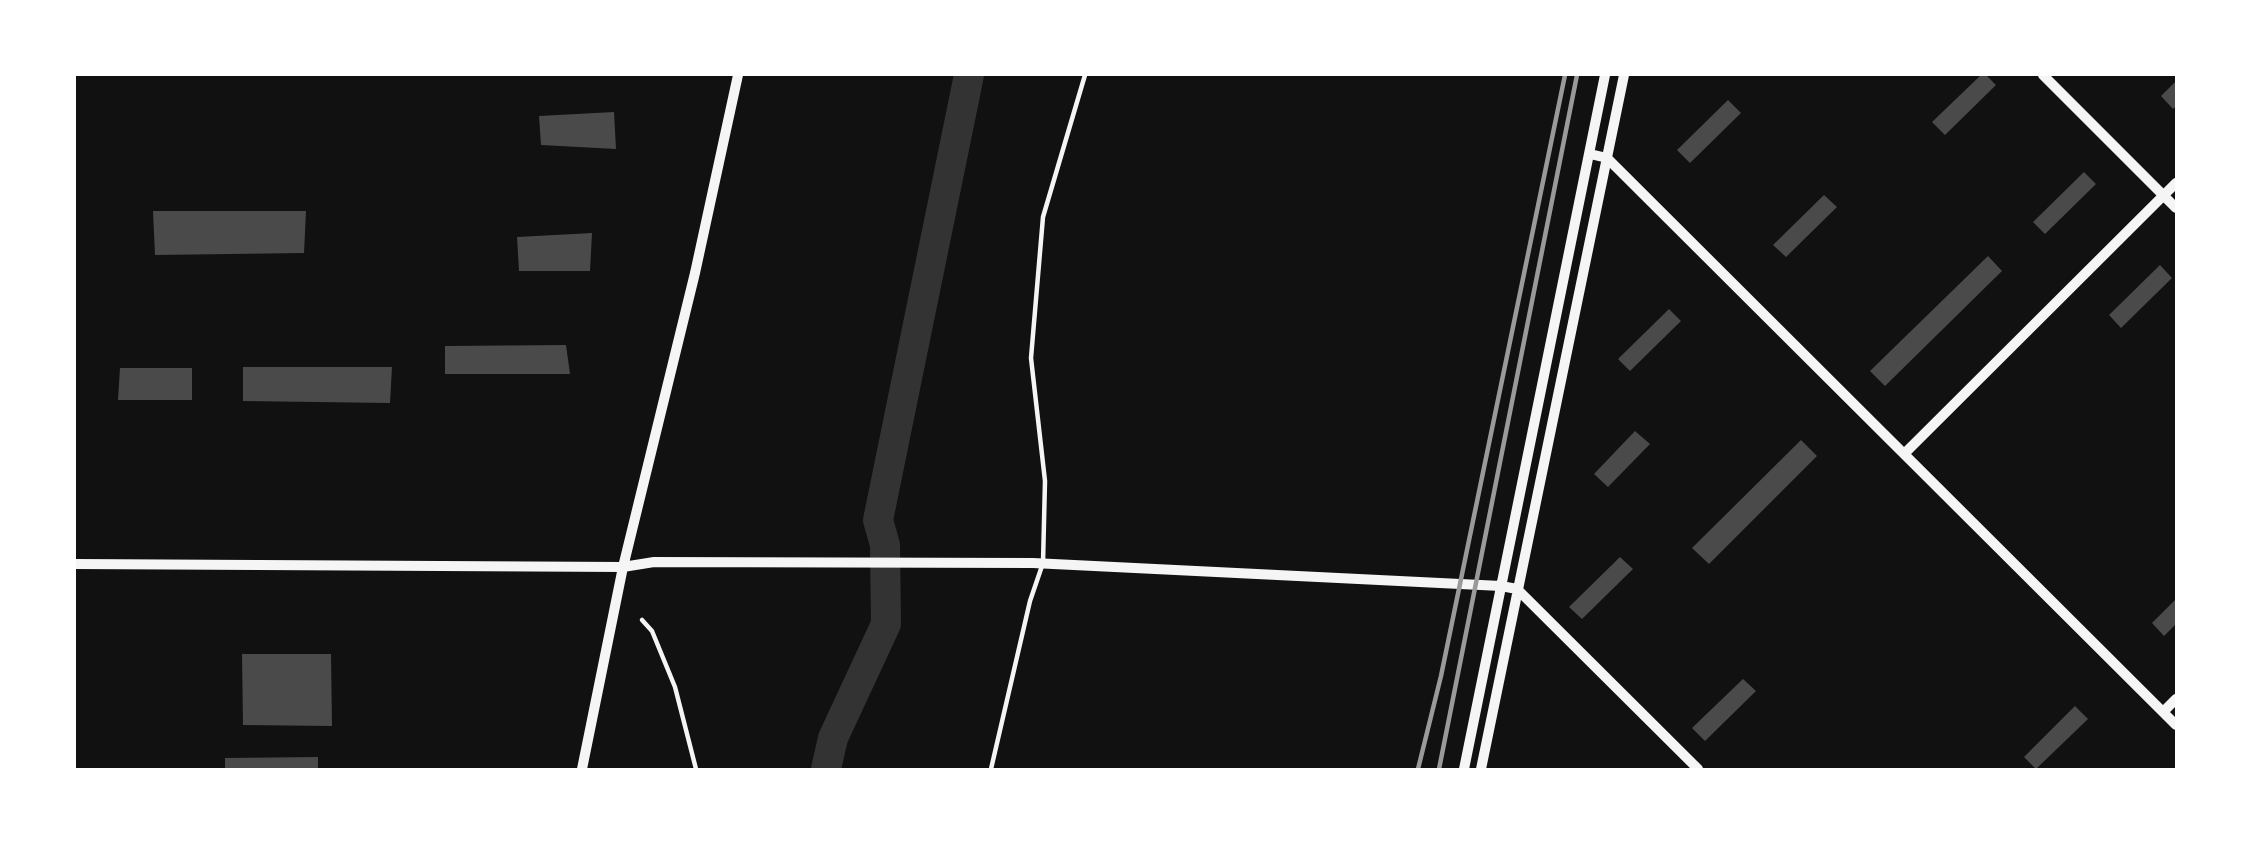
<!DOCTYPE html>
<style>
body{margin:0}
#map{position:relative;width:2251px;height:844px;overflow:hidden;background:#111;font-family:"Golos Text",sans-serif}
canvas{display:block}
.frame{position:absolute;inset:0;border:76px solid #fff;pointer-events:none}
</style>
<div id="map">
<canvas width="2251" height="844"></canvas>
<div class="frame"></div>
</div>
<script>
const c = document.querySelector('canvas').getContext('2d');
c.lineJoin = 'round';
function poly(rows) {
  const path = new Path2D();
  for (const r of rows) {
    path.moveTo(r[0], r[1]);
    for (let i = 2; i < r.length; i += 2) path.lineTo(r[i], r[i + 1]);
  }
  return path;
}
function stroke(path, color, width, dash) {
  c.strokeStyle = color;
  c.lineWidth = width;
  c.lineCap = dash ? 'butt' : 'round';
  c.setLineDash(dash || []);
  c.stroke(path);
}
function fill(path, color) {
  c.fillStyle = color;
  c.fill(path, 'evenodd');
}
stroke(poly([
 [826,769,833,738,886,624,885,545,878,520,969,75]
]), '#333', 30);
fill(poly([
 [1981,75,1986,75,1996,85,1945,135,1932,122],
 [2176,81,2176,106,2173,109,2161,96],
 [1728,100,1741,113,1690,163,1677,150],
 [614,112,616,149,541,145,539,116],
 [2084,172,2096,184,2045,234,2033,222],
 [1824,195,1837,207,1786,257,1773,245],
 [153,211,306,211,304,253,155,255],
 [592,233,590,271,519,271,517,237],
 [1988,256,2002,271,1885,386,1870,371],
 [2160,265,2172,278,2121,328,2109,315],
 [1669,309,1681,321,1630,371,1618,359],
 [566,345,570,374,445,374,445,346],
 [243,367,392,367,390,403,243,401],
 [120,368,192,368,192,400,118,400],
 [1635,431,1650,444,1608,487,1594,474],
 [1801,440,1817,456,1709,564,1692,548],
 [1620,557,1633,569,1582,619,1569,607],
 [2176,599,2176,624,2164,636,2152,623],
 [242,654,331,654,332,726,243,725],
 [1743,679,1756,691,1705,741,1692,728],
 [2075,706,2088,719,2036,769,2024,757],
 [318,757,318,769,225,769,225,758]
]), '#4a4a4a');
stroke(poly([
 [642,620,652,631,675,687,696,769],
 [991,769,1030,601,1043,563,1045,481,1031,358,1043,217,1085,75]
]), '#f5f5f5', 4.5);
stroke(poly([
 [2043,75,2176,208],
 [1590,154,1607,158,2176,725],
 [1904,454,2176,183],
 [75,564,623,567,654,562,1033,563,1501,586,1517,589,1698,769],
 [2163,712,2176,699],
 [582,769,623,567,695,273,738,75],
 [1464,769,1605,75],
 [1481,769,1624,75]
]), '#f5f5f5', 10);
stroke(poly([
 [1418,769,1441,676,1565,75],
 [1439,769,1577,75]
]), '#9a9a9a', 4.5);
</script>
